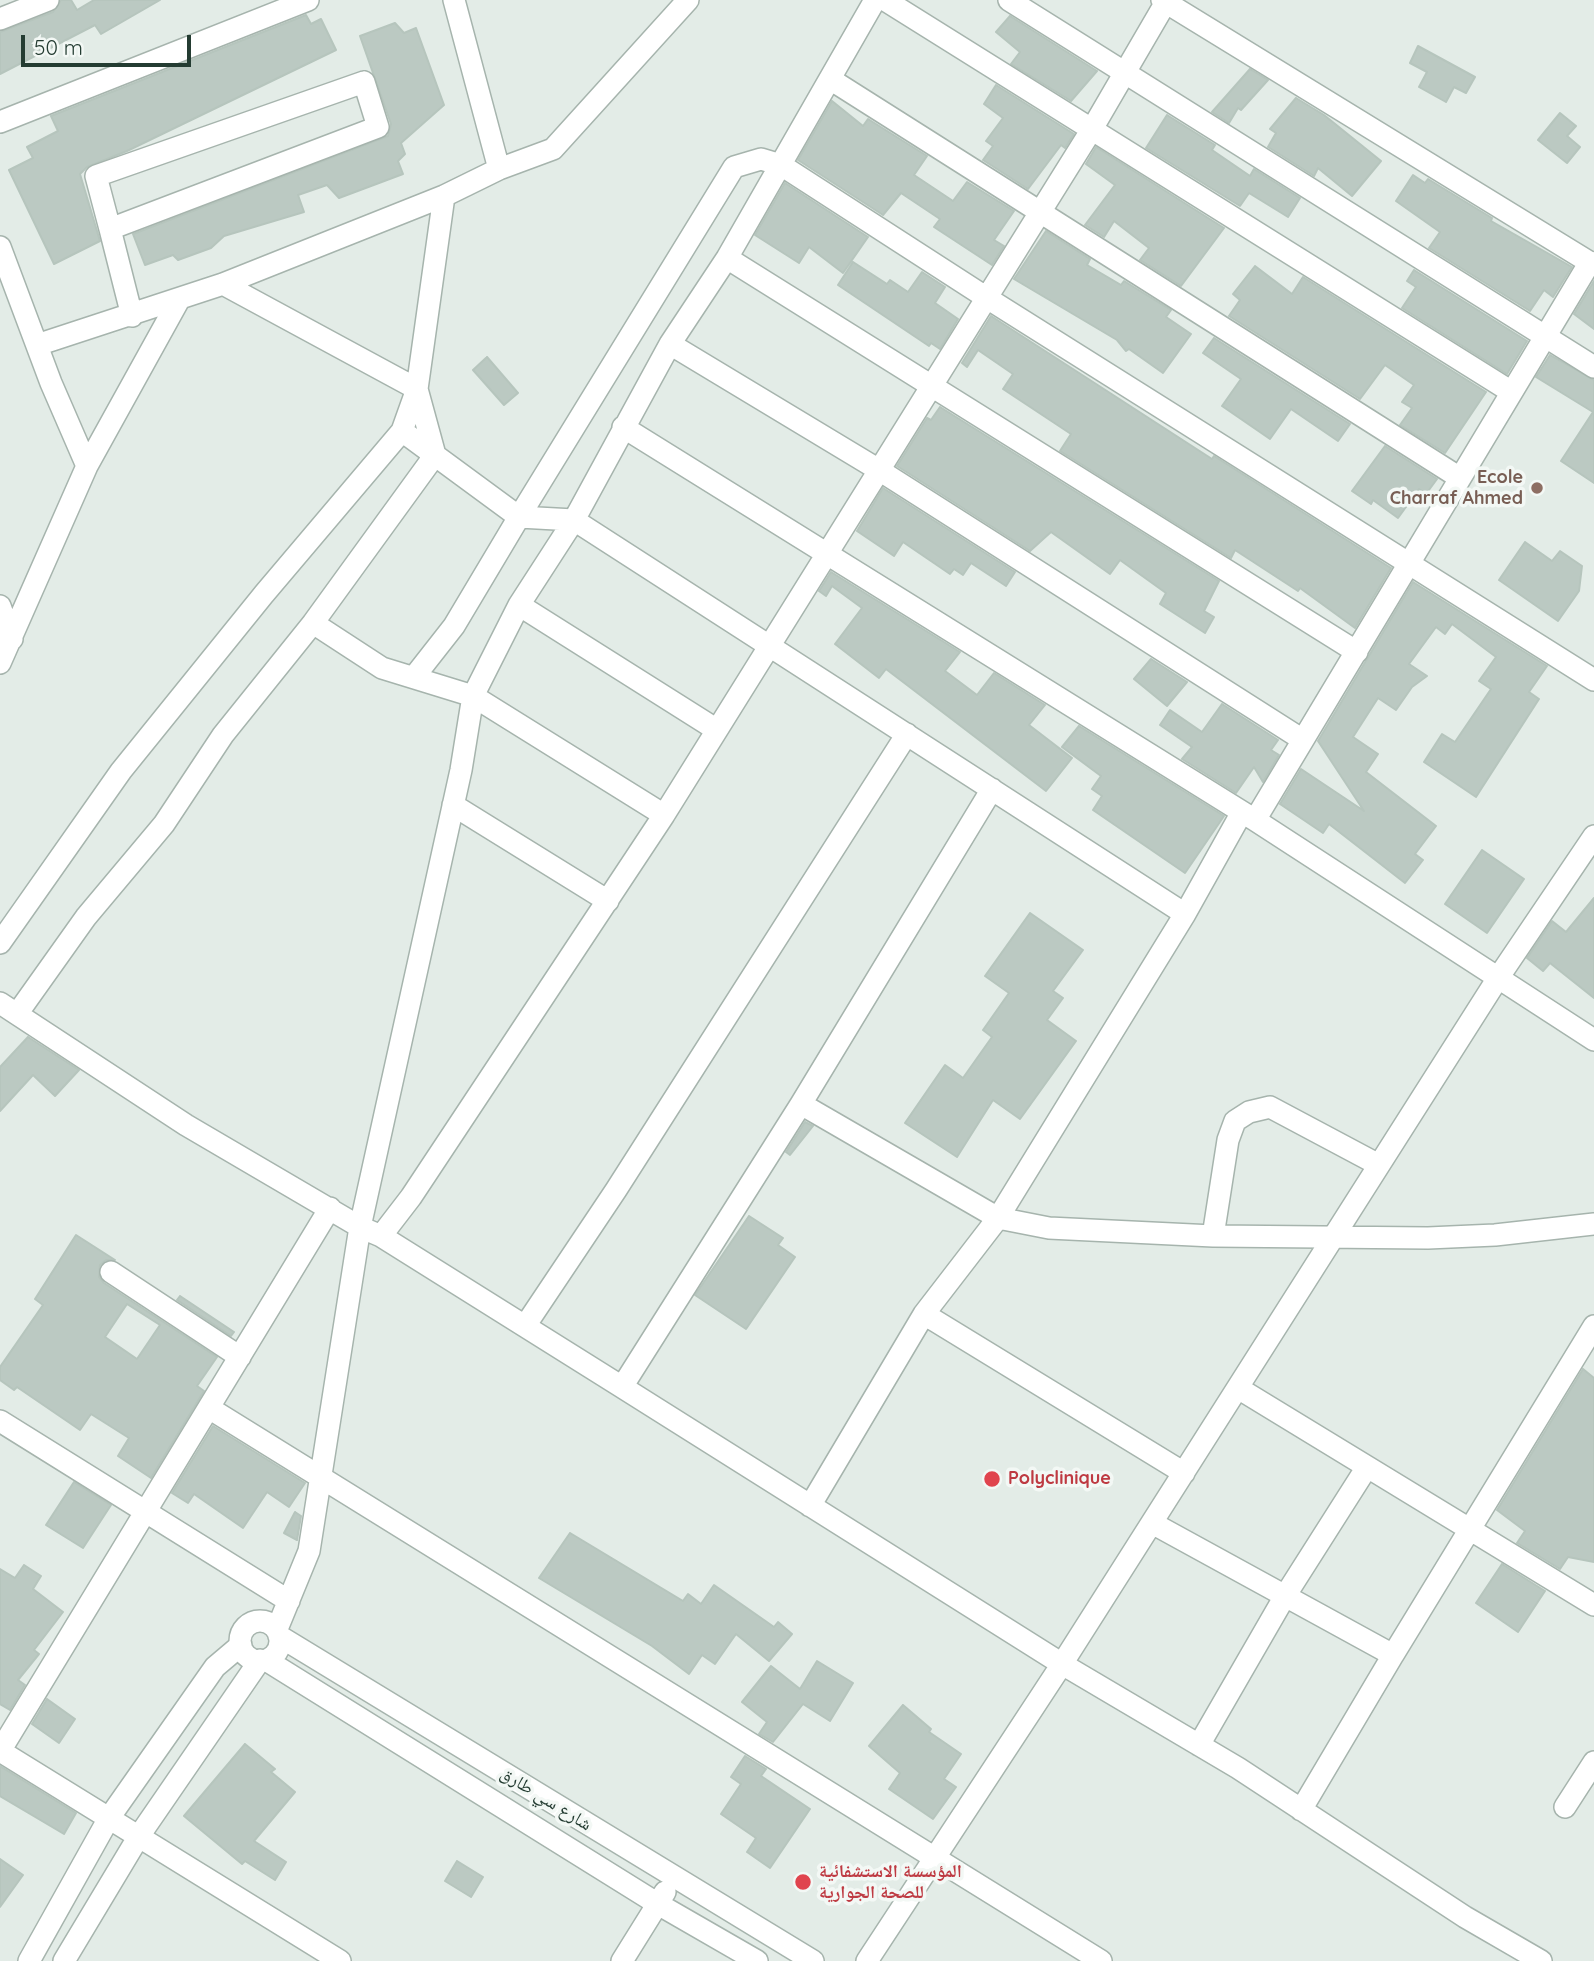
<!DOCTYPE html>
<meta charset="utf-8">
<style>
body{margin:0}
#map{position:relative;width:1594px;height:1961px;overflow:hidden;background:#e3ece7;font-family:Quicksand,sans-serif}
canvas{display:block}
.scale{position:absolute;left:21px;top:35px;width:170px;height:32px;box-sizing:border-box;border:4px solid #243c32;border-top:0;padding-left:9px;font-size:21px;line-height:24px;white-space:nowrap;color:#243c32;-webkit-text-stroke:5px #f3f8f5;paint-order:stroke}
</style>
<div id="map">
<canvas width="1594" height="1961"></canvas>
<div class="scale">50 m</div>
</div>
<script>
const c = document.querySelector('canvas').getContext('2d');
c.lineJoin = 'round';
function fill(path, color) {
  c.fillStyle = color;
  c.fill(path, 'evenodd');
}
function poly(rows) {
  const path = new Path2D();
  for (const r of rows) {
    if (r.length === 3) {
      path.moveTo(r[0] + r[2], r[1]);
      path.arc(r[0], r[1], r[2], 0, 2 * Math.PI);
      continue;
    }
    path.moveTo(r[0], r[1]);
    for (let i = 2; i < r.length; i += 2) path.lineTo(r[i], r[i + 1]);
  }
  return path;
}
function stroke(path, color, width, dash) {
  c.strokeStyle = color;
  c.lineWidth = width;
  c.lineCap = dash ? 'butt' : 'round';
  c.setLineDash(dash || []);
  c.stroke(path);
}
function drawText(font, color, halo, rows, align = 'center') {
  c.font = font + ' Quicksand,"Noto Naskh Arabic",sans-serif';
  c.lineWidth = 7;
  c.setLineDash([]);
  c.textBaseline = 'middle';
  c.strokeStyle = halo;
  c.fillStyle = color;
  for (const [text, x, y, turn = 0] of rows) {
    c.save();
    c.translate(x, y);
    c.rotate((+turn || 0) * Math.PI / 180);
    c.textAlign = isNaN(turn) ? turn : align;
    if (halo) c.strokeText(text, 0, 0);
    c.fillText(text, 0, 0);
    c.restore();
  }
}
const building = poly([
 [61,0,71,0,77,10,94,0,160,0,101,34,95,25,0,74,0,32,53,12,61,0],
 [306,15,311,24,321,19,336,50,127,151,87,167,80,174,100,241,54,264,9,170,33,158,27,147,58,131,51,116,306,15],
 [1010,16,1097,71,1071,101,1011,64,1020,52,996,32,1010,16],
 [395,23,404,33,416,28,444,105,401,143,405,154,398,161,403,174,339,198,327,185,298,195,304,212,224,236,211,248,178,260,173,255,145,265,133,234,388,136,391,124,360,36,395,23],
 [1418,46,1475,77,1466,93,1454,87,1446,102,1419,87,1427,72,1410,63,1418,46],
 [1250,69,1268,80,1241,110,1238,108,1229,123,1212,112,1250,69],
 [996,85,1074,134,1065,148,1061,145,1028,189,983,160,993,146,986,141,1003,118,984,104,996,85],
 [1296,98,1324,115,1381,161,1352,196,1318,168,1314,176,1268,147,1276,133,1270,129,1296,98],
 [832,101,863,126,868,119,927,156,914,175,953,201,967,182,1014,211,994,240,1004,246,992,265,934,227,940,219,901,193,883,215,798,160,832,101],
 [1560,113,1576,126,1567,136,1580,147,1567,163,1538,140,1560,113],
 [1167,115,1215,145,1212,150,1250,176,1254,169,1300,198,1288,217,1249,193,1240,206,1146,148,1167,115],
 [1096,147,1224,228,1181,286,1140,260,1149,248,1114,221,1104,237,1085,225,1115,185,1086,164,1096,147],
 [1413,175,1425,183,1428,179,1492,218,1491,221,1572,267,1553,297,1544,290,1530,311,1429,248,1440,232,1396,201,1413,175],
 [785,183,868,237,843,273,809,247,799,263,755,235,785,183],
 [1046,231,1090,259,1087,265,1121,285,1124,281,1171,310,1166,317,1191,334,1163,373,1129,349,1126,351,1117,340,1014,279,1046,231],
 [853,262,887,284,890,280,908,292,922,272,945,287,935,303,958,319,940,349,931,343,929,346,838,285,853,262],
 [1255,266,1292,294,1303,277,1486,392,1445,453,1400,425,1412,408,1402,402,1414,385,1385,365,1360,399,1229,316,1240,300,1233,294,1255,266],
 [1414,270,1527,341,1507,374,1402,308,1416,287,1407,281,1414,270],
 [1594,281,1594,329,1574,314,1594,281],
 [991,316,1212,459,1214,456,1391,568,1355,628,1300,588,1298,591,1235,550,1231,558,1060,451,1071,434,1003,389,1013,374,978,350,967,367,962,363,991,316],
 [1214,338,1350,424,1338,441,1291,409,1270,439,1222,406,1241,379,1203,353,1214,338],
 [1550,355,1594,380,1594,483,1561,461,1593,412,1536,377,1550,355],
 [487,357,518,393,504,405,473,370,487,357],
 [940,407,1219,581,1204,611,1214,617,1205,633,1160,604,1166,593,1120,560,1110,574,1051,532,1030,551,897,466,927,418,931,420,940,407],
 [1385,446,1437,479,1426,494,1419,489,1398,518,1373,500,1371,504,1352,491,1385,446],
 [883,488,1015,572,1006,586,971,563,963,575,954,569,950,574,903,542,894,556,857,531,883,488],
 [1525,542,1552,561,1560,551,1582,566,1579,591,1558,621,1499,580,1525,542],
 [831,572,960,652,945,671,977,695,994,673,1045,705,1029,725,1072,758,1046,791,886,669,879,678,835,644,862,608,832,586,826,596,819,591,831,572],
 [1413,582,1547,666,1529,692,1539,699,1476,797,1424,762,1442,734,1455,742,1491,689,1479,681,1496,657,1452,624,1445,634,1436,627,1409,664,1427,676,1412,687,1396,710,1378,698,1353,737,1378,754,1366,772,1436,826,1415,854,1423,860,1405,883,1329,824,1323,833,1280,804,1301,769,1364,811,1318,741,1413,582],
 [1151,659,1187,682,1167,706,1134,679,1151,659],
 [1222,704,1278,740,1271,750,1279,755,1263,782,1254,767,1236,793,1182,759,1192,747,1160,725,1170,710,1202,732,1222,704],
 [1079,726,1224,816,1185,873,1093,810,1102,796,1092,789,1101,776,1062,747,1079,726],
 [1482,850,1524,879,1487,933,1445,904,1482,850],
 [1594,898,1594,998,1550,963,1543,971,1527,958,1552,921,1566,932,1594,898],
 [1030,913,1083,950,1053,991,1063,998,1047,1020,1076,1041,1020,1119,993,1100,957,1157,905,1123,945,1065,963,1078,992,1037,983,1030,1009,993,985,976,1030,913],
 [28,1037,79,1070,55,1096,33,1075,0,1111,0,1067,28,1037],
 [805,1122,813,1126,790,1155,786,1152,805,1122],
 [749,1216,783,1238,778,1245,795,1257,746,1329,695,1295,749,1216],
 [76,1235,115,1260,106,1260,100,1265,99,1277,104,1283,217,1357,197,1386,204,1391,151,1478,118,1456,129,1438,91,1414,80,1430,17,1387,14,1390,0,1380,0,1367,43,1305,35,1299,76,1235],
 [127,1304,160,1325,137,1359,105,1337,127,1304],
 [180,1296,234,1332,231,1336,177,1300,180,1296],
 [1583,1369,1594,1378,1594,1562,1568,1557,1560,1569,1517,1543,1525,1531,1497,1510,1583,1369],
 [213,1426,305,1483,289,1507,267,1492,243,1528,194,1494,188,1503,172,1493,213,1426],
 [74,1482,111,1505,83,1548,46,1525,74,1482],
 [295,1512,301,1516,297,1540,284,1533,295,1512],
 [570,1533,683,1601,688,1594,701,1604,714,1585,774,1627,778,1622,792,1634,769,1661,736,1634,715,1664,702,1655,689,1674,652,1646,539,1578,570,1533],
 [1502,1564,1545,1591,1518,1632,1476,1603,1502,1564],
 [24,1565,41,1576,33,1589,63,1612,34,1650,39,1654,18,1680,25,1685,10,1710,0,1704,0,1569,15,1578,24,1565],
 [817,1661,853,1683,830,1721,803,1704,773,1742,759,1734,767,1722,742,1702,771,1666,800,1689,817,1661],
 [47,1699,75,1719,59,1743,32,1724,47,1699],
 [903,1705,931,1729,929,1732,961,1754,944,1779,956,1787,933,1819,889,1789,900,1773,869,1746,903,1705],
 [245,1744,275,1769,271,1772,295,1792,254,1841,286,1862,275,1880,245,1861,242,1864,184,1816,245,1744],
 [745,1756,766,1769,761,1776,810,1809,770,1868,747,1852,756,1838,721,1814,741,1784,731,1777,745,1756],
 [0,1766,76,1813,64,1834,0,1796,0,1766],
 [0,1859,23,1875,0,1907,0,1859],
 [457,1861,483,1877,471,1897,445,1881,457,1861]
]);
fill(building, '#bbc9c2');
stroke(building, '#b6c5bd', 2);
const minor = poly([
 [454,0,499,169],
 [885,0,1510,391],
 [1009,0,1594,367],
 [1162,0,1594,265],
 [0,19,48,0],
 [830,79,1460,478],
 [364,82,378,127,110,229,96,176,364,82],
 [0,122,308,0],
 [110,229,132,316],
 [0,247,51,383,87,466,0,663],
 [727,258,1357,652],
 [223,284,417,389,444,196],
 [670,344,879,470,1303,740],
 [37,345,223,284,444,196,499,169,553,149,688,0],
 [623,427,1255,820,1594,1040],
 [402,431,519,517,454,626,414,677],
 [87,466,180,298],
 [519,605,717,730],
 [0,606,12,639],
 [313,623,382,668,473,696,664,815],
 [453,805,608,901],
 [1255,820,1590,262],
 [1185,914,574,520,519,517,734,167,761,159,781,165,987,298,1594,680],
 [0,943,121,771,264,594,402,431,417,389],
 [0,1003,186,1125,360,1227,461,770,473,696,519,605,574,520,670,344,727,258,875,0],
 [17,1014,86,917,164,824,223,735,313,623,435,455,417,389],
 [801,1104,998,1218,1049,1228,1213,1236,1428,1238,1495,1235,1594,1224],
 [330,1208,0,1751,340,1961],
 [381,1236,411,1197,664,815,1092,129,1166,2],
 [1213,1236,1228,1140,1235,1121,1249,1112,1270,1107,1379,1165],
 [111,1272,240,1357],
 [924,1314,1184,1473],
 [525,1326,616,1190,907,734],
 [622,1387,1062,1664,1238,1768,1465,1917,1541,1961],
 [1238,1388,1594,1605],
 [209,1408,1101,1961],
 [0,1421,289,1601],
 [810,1506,924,1314,998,1218,1185,914,1242,812],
 [1152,1523,1393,1655,1594,1326],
 [260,1641,20],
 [277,1629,309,1551,360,1227,381,1236,622,1387,801,1104,992,789],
 [279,1636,813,1961],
 [266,1660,658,1904,757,1961],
 [1199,1745,1285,1596,1367,1467],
 [1565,1807,1594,1762],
 [1301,1810,1393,1655],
 [29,1961,109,1818,215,1667,241,1645],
 [64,1961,139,1836,260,1660],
 [622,1961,665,1892],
 [867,1961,1062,1664,1498,978,1594,836]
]);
stroke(minor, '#a6b4ad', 24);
stroke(minor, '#fff', 21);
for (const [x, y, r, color] of [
 [1537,488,7,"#8d6e63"],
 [992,1479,9,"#e0444e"],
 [803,1882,9,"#e0444e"]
]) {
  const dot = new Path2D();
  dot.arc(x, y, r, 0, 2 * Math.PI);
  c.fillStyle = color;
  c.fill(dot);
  stroke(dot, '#f3f8f5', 2.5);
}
drawText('bold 18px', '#785e54', '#f3f8f5', [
 ["Ecole",1523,478],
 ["Charraf Ahmed",1523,499]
], 'right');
drawText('bold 18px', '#be3a42', '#f3f8f5', [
 ["Polyclinique",1008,1479],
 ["المؤسسة الاستشفائية",819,1872],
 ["للصحة الجوارية",819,1893]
], 'left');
drawText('18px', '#243c32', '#f3f8f5', [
 ["شارع سي طارق",546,1799,32]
]);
</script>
